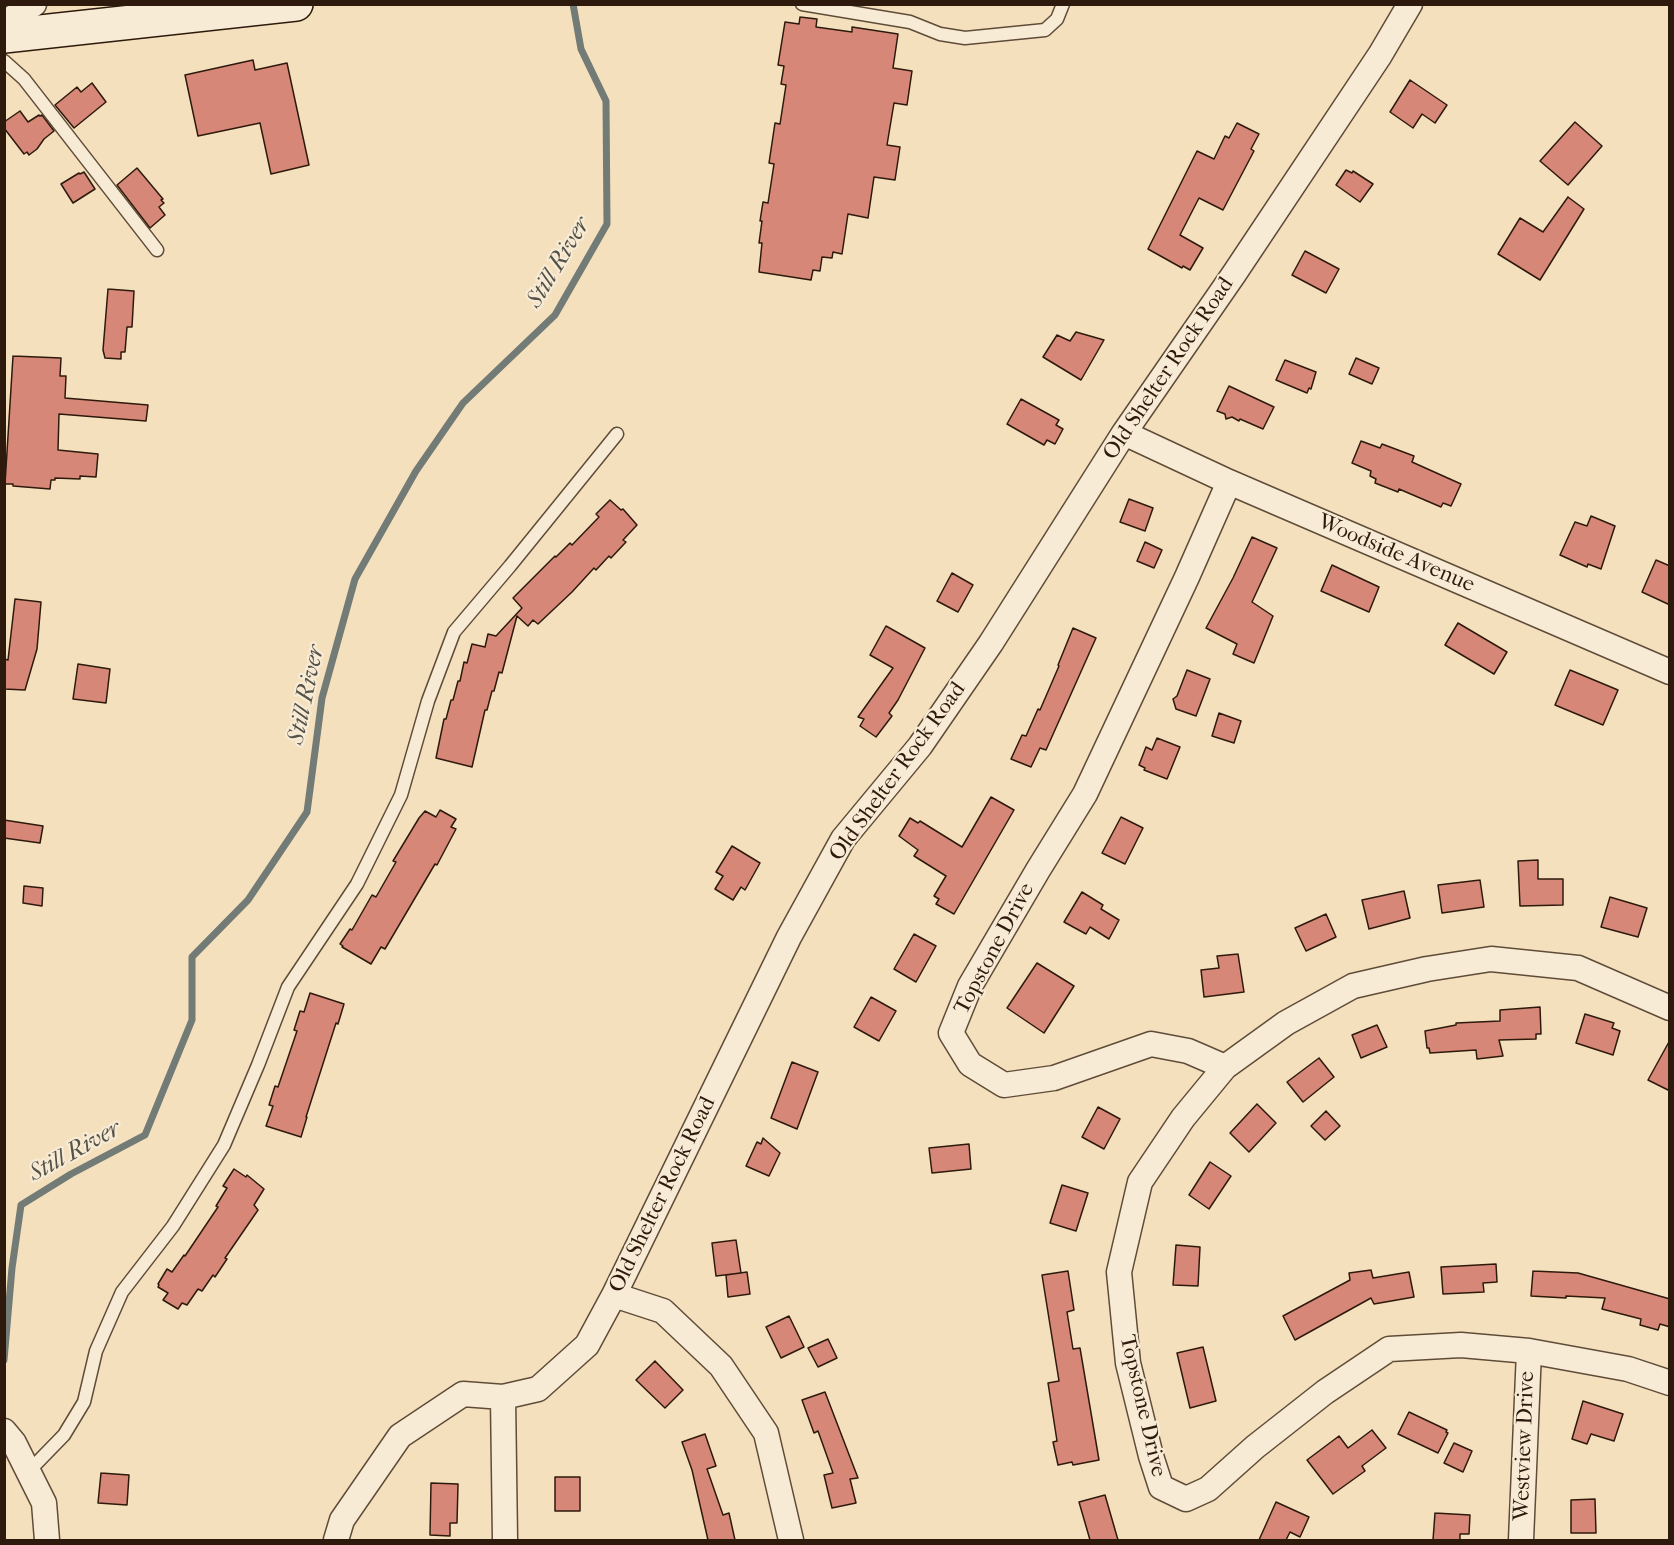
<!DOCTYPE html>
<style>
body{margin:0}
#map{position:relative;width:1674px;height:1545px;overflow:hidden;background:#f5e0be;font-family:"IM FELL French Canon",serif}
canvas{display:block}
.frame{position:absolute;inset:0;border:6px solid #2d1a0c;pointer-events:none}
</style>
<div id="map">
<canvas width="1674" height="1545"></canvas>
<div class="frame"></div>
</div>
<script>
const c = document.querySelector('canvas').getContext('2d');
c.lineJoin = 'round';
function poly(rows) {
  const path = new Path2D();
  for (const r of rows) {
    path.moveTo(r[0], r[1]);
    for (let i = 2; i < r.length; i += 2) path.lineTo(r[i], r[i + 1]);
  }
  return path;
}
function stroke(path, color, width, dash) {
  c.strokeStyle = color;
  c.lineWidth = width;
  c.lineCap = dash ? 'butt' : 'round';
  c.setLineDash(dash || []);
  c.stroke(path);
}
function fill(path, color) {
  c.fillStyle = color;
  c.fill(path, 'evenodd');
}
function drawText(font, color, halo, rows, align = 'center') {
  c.font = font + ' "IM FELL French Canon",serif';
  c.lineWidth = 4.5;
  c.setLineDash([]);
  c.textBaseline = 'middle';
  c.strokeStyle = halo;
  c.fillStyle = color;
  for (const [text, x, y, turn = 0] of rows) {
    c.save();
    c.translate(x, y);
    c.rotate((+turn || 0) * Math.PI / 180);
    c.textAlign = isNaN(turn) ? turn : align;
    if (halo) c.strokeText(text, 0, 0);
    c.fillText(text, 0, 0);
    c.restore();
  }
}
stroke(poly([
 [4,1360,12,1268,21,1205,71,1174,145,1135,192,1020,192,957,248,900,307,812,322,698,355,579,416,471,463,403,555,315,607,224,606,101,581,49,573,4]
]), '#727b75', 7);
const building = poly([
 [800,17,817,19,816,27,852,32,852,27,898,34,893,68,912,71,907,105,894,103,887,145,900,147,895,180,874,177,868,218,848,214,842,254,833,252,832,258,822,257,820,271,813,270,811,280,759,272,762,243,759,243,762,221,760,221,763,202,768,203,774,164,769,163,775,123,780,124,786,85,781,84,784,66,778,65,785,22,799,24,800,17],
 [253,60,255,70,287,63,309,165,271,174,260,123,198,136,185,75,253,60],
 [1410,80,1447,105,1435,123,1422,114,1413,128,1390,112,1410,80],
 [92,83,106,102,74,128,55,105,77,87,81,92,92,83],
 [20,111,28,122,39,115,40,116,42,115,54,131,44,139,37,149,29,155,27,152,24,154,4,128,4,122,20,111],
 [1575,122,1602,146,1568,185,1540,161,1575,122],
 [1237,123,1259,134,1251,149,1254,151,1223,210,1199,198,1180,235,1203,248,1190,270,1183,266,1182,268,1148,249,1197,151,1214,159,1225,136,1229,138,1237,123],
 [137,168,163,199,161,200,164,203,159,207,165,215,150,228,117,185,137,168],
 [1346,170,1352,173,1353,171,1373,184,1360,202,1336,185,1346,170],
 [84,172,95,189,73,203,61,184,79,173,80,174,84,172],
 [1568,197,1584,209,1540,280,1498,254,1520,218,1543,232,1568,197],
 [1305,251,1339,269,1326,293,1292,275,1305,251],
 [108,289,134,291,132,327,127,327,125,352,121,352,121,359,105,358,103,350,108,289],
 [1076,332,1104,340,1081,380,1043,357,1057,335,1070,341,1076,332],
 [13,356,61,358,60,376,66,376,65,398,148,405,146,421,59,414,58,450,98,454,96,477,80,476,80,479,55,478,55,480,51,480,50,489,13,486,13,484,5,484,13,356],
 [1356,358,1379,368,1372,384,1349,374,1356,358],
 [1285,360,1316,372,1311,389,1309,388,1307,393,1276,380,1285,360],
 [1229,386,1274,407,1263,429,1240,419,1239,421,1232,417,1226,419,1225,414,1217,411,1229,386],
 [1021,399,1059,420,1056,425,1063,429,1055,444,1047,440,1044,445,1007,424,1021,399],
 [1361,441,1380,448,1382,444,1414,456,1412,462,1461,484,1451,506,1443,503,1441,507,1399,489,1398,492,1375,483,1376,479,1370,476,1371,471,1352,463,1361,441],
 [1129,499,1153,508,1145,531,1120,522,1129,499],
 [610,500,621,510,623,509,637,525,623,540,626,542,611,558,609,556,596,570,594,568,572,592,538,624,533,620,528,626,517,616,502,673,499,672,494,691,492,691,487,710,485,710,472,767,436,758,444,719,446,719,451,700,453,700,458,681,460,681,464,662,467,663,472,644,485,647,488,634,496,636,522,608,513,598,555,556,556,557,570,543,572,545,599,517,596,514,610,500],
 [1591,516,1615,526,1601,569,1588,564,1587,567,1560,555,1575,522,1587,526,1591,516],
 [1252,537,1277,548,1252,602,1273,616,1254,663,1233,654,1237,644,1206,628,1233,578,1252,537],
 [1145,542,1162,550,1154,568,1137,561,1145,542],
 [1656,560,1670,566,1670,605,1642,592,1656,560],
 [1332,565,1379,587,1369,612,1321,591,1332,565],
 [952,573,973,585,958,612,937,601,952,573],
 [15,599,41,602,37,649,25,690,4,689,4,659,8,660,15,599],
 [1458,623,1507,652,1494,674,1445,645,1458,623],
 [886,626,925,648,898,700,889,713,892,716,876,737,860,726,864,719,858,717,893,668,870,655,886,626],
 [1073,628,1096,638,1046,750,1040,748,1031,767,1011,759,1022,735,1026,736,1038,709,1040,710,1059,666,1058,665,1073,628],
 [78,664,110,669,106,703,73,699,78,664],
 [1187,670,1210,679,1196,716,1176,709,1173,699,1177,696,1187,670],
 [1570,670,1618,690,1603,725,1555,705,1570,670],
 [1219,713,1241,721,1234,743,1212,736,1219,713],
 [1157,738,1180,747,1167,779,1144,770,1145,768,1139,765,1146,747,1152,750,1157,738],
 [991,797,1014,810,954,914,936,904,939,899,934,896,946,876,914,856,918,850,899,836,910,818,918,823,920,821,962,847,991,797],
 [440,810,456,819,451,827,456,829,437,865,435,864,385,949,381,947,371,964,342,947,343,946,340,944,350,929,352,930,372,895,376,897,396,862,393,861,419,818,425,811,436,817,440,810],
 [1121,817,1143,828,1125,864,1102,853,1121,817],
 [4,820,43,826,40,843,4,838,4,820],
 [732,846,760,863,745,890,741,887,733,900,715,889,723,876,716,872,732,846],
 [1538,860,1538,879,1563,879,1563,905,1520,906,1518,861,1538,860],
 [1480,880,1484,907,1442,913,1438,885,1480,880],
 [24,886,43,888,42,906,23,903,24,886],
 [1404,891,1410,918,1369,929,1362,900,1404,891],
 [1082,892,1103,905,1101,909,1119,920,1109,939,1090,927,1086,934,1064,922,1082,892],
 [1610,897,1647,908,1638,937,1601,927,1610,897],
 [1326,914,1336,937,1306,951,1295,928,1326,914],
 [914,934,936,946,916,982,894,969,914,934],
 [1238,954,1244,992,1204,997,1201,970,1219,968,1217,956,1238,954],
 [1037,963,1074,986,1044,1033,1007,1008,1037,963],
 [310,993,344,1004,338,1024,336,1023,306,1117,307,1117,301,1137,266,1126,273,1106,269,1105,275,1086,278,1087,297,1031,294,1030,300,1011,304,1012,310,993],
 [871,997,896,1011,879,1041,854,1027,871,997],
 [1540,1007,1541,1034,1536,1034,1536,1039,1499,1040,1503,1056,1477,1059,1476,1050,1430,1053,1429,1048,1427,1048,1425,1031,1456,1025,1456,1023,1500,1021,1500,1010,1540,1007],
 [1585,1014,1614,1023,1612,1028,1620,1031,1613,1055,1576,1043,1585,1014],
 [1377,1025,1387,1047,1361,1058,1352,1035,1377,1025],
 [1670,1040,1670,1091,1648,1080,1670,1040],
 [1319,1058,1334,1077,1303,1102,1287,1082,1319,1058],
 [792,1062,818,1072,797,1129,771,1118,792,1062],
 [1257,1104,1276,1123,1249,1152,1230,1133,1257,1104],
 [1098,1107,1120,1119,1104,1149,1082,1137,1098,1107],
 [1326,1111,1340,1126,1325,1140,1311,1126,1326,1111],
 [763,1138,780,1153,769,1176,746,1166,757,1142,761,1144,763,1138],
 [969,1144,971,1169,932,1173,929,1148,969,1144],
 [1210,1162,1231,1176,1209,1209,1189,1195,1210,1162],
 [234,1169,246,1177,247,1175,264,1189,254,1205,258,1210,225,1258,227,1259,215,1277,213,1275,202,1291,198,1289,187,1305,182,1303,178,1309,163,1300,168,1293,158,1287,159,1285,158,1284,167,1269,172,1272,184,1255,185,1256,218,1207,216,1206,227,1188,223,1186,234,1169],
 [1062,1185,1088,1193,1076,1231,1050,1223,1062,1185],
 [736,1240,741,1273,716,1276,712,1243,736,1240],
 [1176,1245,1200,1247,1198,1286,1173,1285,1176,1245],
 [1496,1264,1497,1282,1483,1283,1484,1292,1443,1294,1441,1267,1496,1264],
 [1371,1270,1373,1278,1409,1272,1414,1297,1374,1304,1371,1298,1295,1340,1283,1316,1350,1280,1349,1273,1371,1270],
 [1068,1271,1074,1310,1067,1312,1073,1349,1080,1348,1099,1460,1073,1465,1072,1462,1058,1465,1053,1442,1057,1441,1048,1383,1059,1381,1042,1275,1068,1271],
 [1533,1271,1578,1273,1670,1299,1670,1327,1660,1324,1658,1330,1640,1325,1641,1319,1602,1309,1605,1298,1566,1296,1566,1298,1531,1296,1533,1271],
 [747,1272,750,1294,728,1297,726,1275,747,1272],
 [789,1316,804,1347,781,1358,766,1327,789,1316],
 [828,1339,837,1358,818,1367,808,1348,828,1339],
 [1203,1347,1216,1401,1190,1408,1177,1353,1203,1347],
 [655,1361,683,1390,665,1408,636,1380,655,1361],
 [825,1392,858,1478,850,1479,856,1503,832,1508,824,1475,833,1473,818,1431,814,1433,802,1400,825,1392],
 [1583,1401,1623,1414,1614,1441,1591,1434,1587,1444,1572,1439,1583,1401],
 [1409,1412,1447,1430,1446,1432,1448,1433,1438,1453,1398,1434,1409,1412],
 [1372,1430,1386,1448,1362,1466,1365,1471,1333,1494,1307,1460,1339,1436,1348,1448,1372,1430],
 [705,1434,716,1466,707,1469,723,1515,729,1513,735,1540,708,1540,692,1470,682,1442,705,1434],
 [1454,1443,1472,1451,1463,1472,1444,1463,1454,1443],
 [101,1473,129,1475,127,1505,98,1503,101,1473],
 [555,1477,580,1477,580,1511,555,1511,555,1477],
 [431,1483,458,1484,457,1523,450,1523,450,1536,430,1535,431,1483],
 [1105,1495,1118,1540,1090,1540,1079,1502,1105,1495],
 [1595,1499,1596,1533,1571,1533,1571,1500,1595,1499],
 [1276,1502,1309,1517,1300,1537,1290,1532,1286,1540,1259,1540,1276,1502],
 [1435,1513,1470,1515,1469,1534,1460,1534,1460,1540,1433,1540,1435,1513]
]);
fill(building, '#d68777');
stroke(building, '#2d1a0c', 1.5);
const lane = poly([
 [802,4,910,22,940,34,965,38,1045,30,1057,19,1063,4],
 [4,61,24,79,157,250],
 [28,1472,64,1435,84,1402,96,1351,122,1292,173,1226,224,1145,258,1065,288,987,357,884,401,795,428,701,454,632,510,566,617,434]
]);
const street = poly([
 [4,23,34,4],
 [1124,433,1229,482,1670,672],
 [1670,1008,1578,968,1491,959,1427,969,1353,986,1286,1023,1225,1067,1183,1118,1140,1182,1119,1272,1128,1363,1151,1456,1161,1487,1186,1499,1208,1489,1255,1447,1325,1392,1389,1349,1461,1345,1529,1351,1628,1369,1670,1383],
 [1225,1067,1188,1051,1151,1044,1054,1078,1004,1085,970,1064,951,1033,970,986,1038,870,1085,794,1187,577,1229,482],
 [614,1295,663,1311,721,1366,766,1433,791,1540],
 [503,1397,505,1540],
 [4,1431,14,1443,44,1503,47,1540],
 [336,1540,342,1520,400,1436,463,1394,503,1397,538,1389,587,1345,614,1295,789,937,843,839,920,746,991,643,1124,433,1234,274,1380,55,1410,4],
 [1521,1540,1529,1351]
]);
const secondary = poly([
 [4,36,296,4]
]);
stroke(lane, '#5f4c38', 15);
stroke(street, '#5f4c38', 27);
stroke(secondary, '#2d1a0c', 36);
stroke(lane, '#f8ebd5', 12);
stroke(street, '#f8ebd5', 24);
stroke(secondary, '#f8ebd5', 33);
drawText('22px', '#2d1a0c', '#f8ebd5', [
 ["Old Shelter Rock Road",1169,369,-56],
 ["Woodside Avenue",1396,554,23],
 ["Old Shelter Rock Road",898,772,-54],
 ["Topstone Drive",995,949,-62],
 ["Old Shelter Rock Road",663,1195,-64],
 ["Topstone Drive",1142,1406,77],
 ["Westview Drive",1525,1446,-88]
]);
drawText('italic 24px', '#555249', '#f8ebd5', [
 ["Still River",559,263,-59],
 ["Still River",307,695,-78],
 ["Still River",75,1152,-29]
]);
</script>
